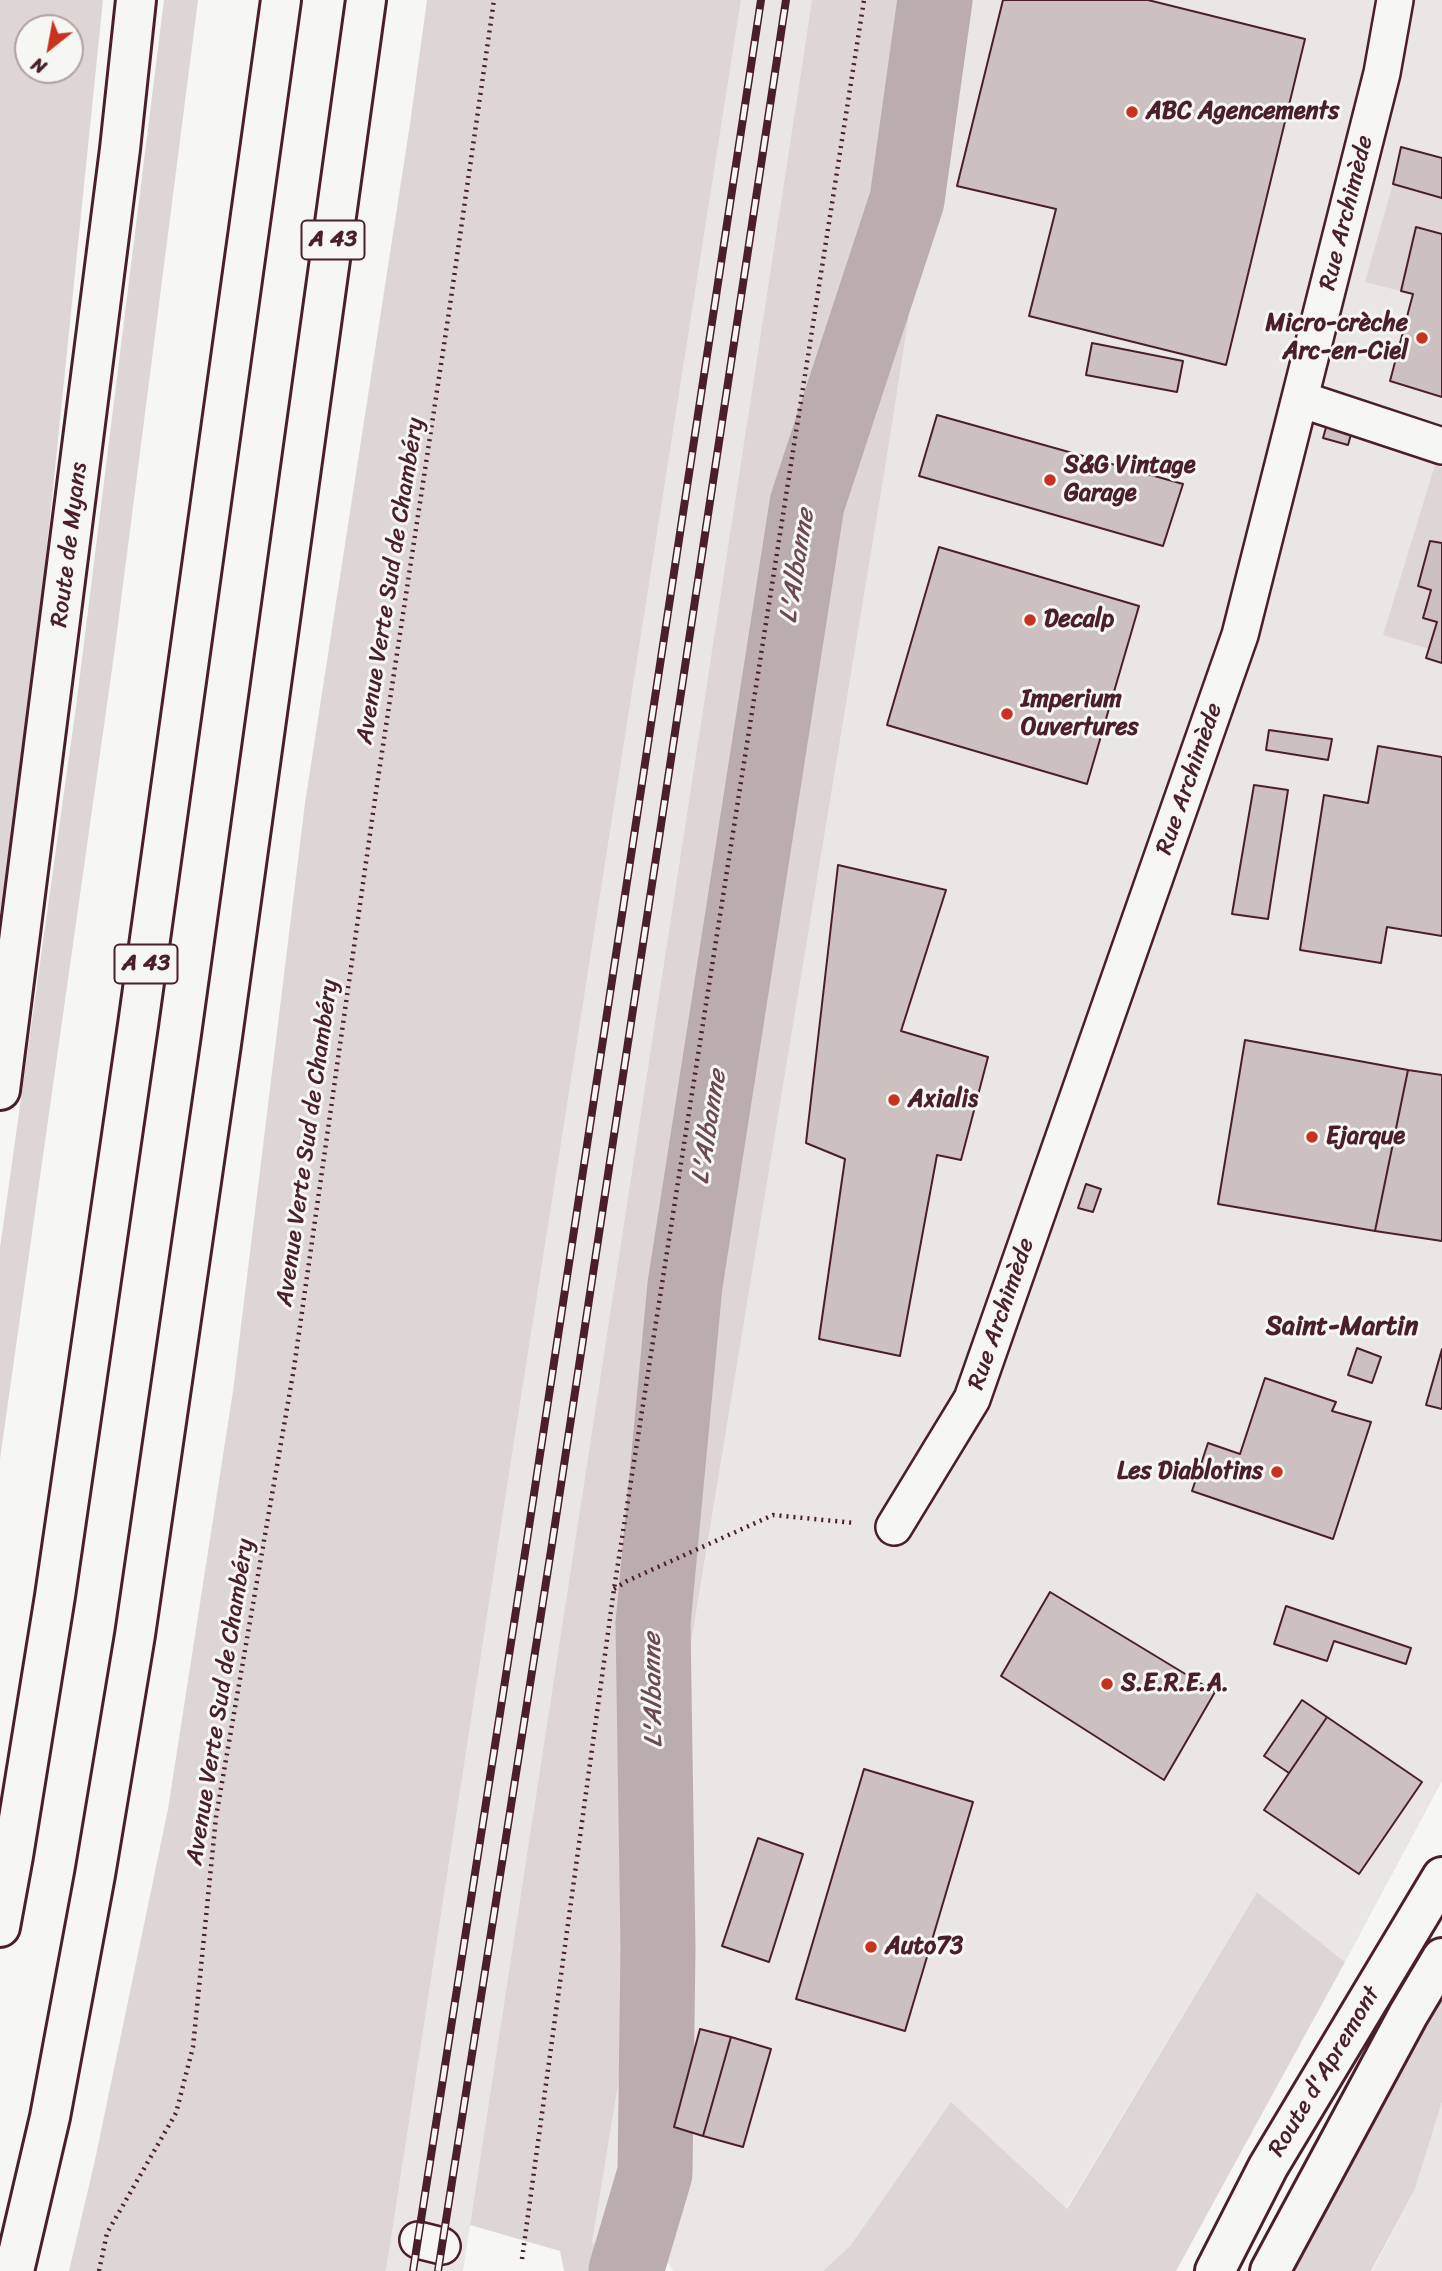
<!DOCTYPE html>
<meta charset="utf-8">
<style>
body{margin:0}
#map{position:relative;width:1442px;height:2271px;overflow:hidden;background:#f6f6f2;font-family:Sriracha,sans-serif}
canvas{display:block}
.north{position:absolute;left:14px;top:14px;width:70px;height:70px;box-sizing:border-box;background:#f6f6f2;border:2px solid #b1a0a2;border-radius:50%;rotate:211deg;font-size:19px;font-weight:700;line-height:28px;text-align:center;color:#4a1f2b}
.north::after{content:'';display:block;margin:auto;width:24px;height:32px;background:#c8321e;clip-path:polygon(50% 0,100% 100%,50% 72%,0 100%)}
</style>
<div id="map">
<canvas width="1442" height="2271"></canvas>
<div class="north">N</div>
</div>
<script>
const c = document.querySelector('canvas').getContext('2d');
c.lineJoin = 'round';
function fill(path, color) {
  c.fillStyle = color;
  c.fill(path, 'evenodd');
}
function poly(rows) {
  const path = new Path2D();
  for (const r of rows) {
    path.moveTo(r[0], r[1]);
    for (let i = 2; i < r.length; i += 2) path.lineTo(r[i], r[i + 1]);
  }
  return path;
}
function stroke(path, color, width, dash) {
  c.strokeStyle = color;
  c.lineWidth = width;
  c.lineCap = dash ? 'butt' : 'round';
  c.setLineDash(dash || []);
  c.stroke(path);
}
function drawText(font, color, halo, rows, align = 'center') {
  c.font = font + ' Sriracha,sans-serif';
  c.lineWidth = 6;
  c.setLineDash([]);
  c.textBaseline = 'middle';
  c.strokeStyle = halo;
  c.fillStyle = color;
  for (const [text, x, y, turn = 0] of rows) {
    c.save();
    c.translate(x, y);
    c.rotate((+turn || 0) * Math.PI / 180);
    c.textAlign = isNaN(turn) ? turn : align;
    if (halo) c.strokeText(text, 0, 0);
    c.fillText(text, 0, 0);
    c.restore();
  }
}
fill(poly([
 [741,0,812,0,463,2271,386,2271,509,1474],
 [958,0,1442,0,1442,1781,1345,1962,1257,1892,1066,2209,851,2245,823,2271,673,2271,665,2258,592,2243,888,450],
 [1442,2102,1442,2271,1372,2271,1415,2189]
]), '#e9e6e3');
fill(poly([
 [0,0,103,0,22,791,0,935],
 [28,28,70,28,70,70,28,70],
 [164,0,198,0,114,655,0,1459,0,1248,76,707],
 [427,0,741,0,509,1474,386,2271,69,2271,95,2160,168,1809,233,1391,305,803,410,124],
 [812,0,958,0,888,450,592,2243,665,2258,661,2271,564,2271,560,2251,470,2225],
 [1393,184,1442,198,1442,234,1416,228,1401,291,1365,282],
 [1435,465,1442,467,1442,543,1430,541,1418,586,1431,590,1423,618,1437,622,1429,649,1383,635],
 [1257,1892,1345,1962,1176,2271,823,2271,851,2245,951,2102,1067,2209],
 [1442,1998,1442,2102,1415,2189,1371,2271,1290,2271]
]), '#ddd6d5');
stroke(poly([
 [626,2271,655,2173,658,1948,653,1623,685,1285,807,504,907,200,935,0]
]), '#bbadae', 75);
const building = poly([
 [1003,0,1148,0,1305,39,1226,365,1029,316,1056,209,957,186,1003,0],
 [1401,147,1442,158,1442,198,1393,184,1401,147],
 [1416,227,1442,234,1442,397,1390,381,1413,294,1401,291,1416,227],
 [1092,343,1183,361,1177,392,1086,375,1092,343],
 [937,415,1183,484,1163,546,919,476,937,415],
 [1327,424,1352,431,1348,445,1323,438,1327,424],
 [1430,541,1442,543,1442,663,1426,658,1437,622,1423,618,1431,590,1418,586,1430,541],
 [939,547,1139,606,1087,784,887,725,939,547],
 [1269,730,1332,739,1328,760,1266,750,1269,730],
 [1378,746,1442,757,1442,936,1387,927,1381,963,1300,950,1324,795,1368,803,1378,746],
 [1254,785,1288,790,1268,919,1232,914,1254,785],
 [838,865,946,890,901,1031,988,1057,961,1160,937,1155,900,1356,819,1339,845,1159,806,1143,838,865],
 [1245,1040,1408,1070,1375,1231,1218,1204,1245,1040],
 [1408,1070,1442,1075,1442,1241,1375,1231,1408,1070],
 [1086,1184,1101,1189,1093,1212,1078,1208,1086,1184],
 [1357,1348,1381,1357,1372,1383,1348,1375,1357,1348],
 [1442,1349,1442,1409,1426,1405,1442,1349],
 [1265,1378,1336,1402,1332,1411,1371,1422,1333,1539,1192,1491,1208,1443,1240,1454,1265,1378],
 [1050,1592,1215,1692,1164,1780,1001,1676,1050,1592],
 [1286,1606,1411,1648,1406,1664,1334,1641,1327,1661,1274,1644,1286,1606],
 [1302,1700,1327,1717,1289,1773,1264,1756,1302,1700],
 [1327,1717,1422,1782,1359,1874,1264,1810,1327,1717],
 [864,1769,973,1802,905,2031,796,1999,864,1769],
 [758,1838,803,1854,769,1962,722,1946,758,1838],
 [700,2029,731,2037,703,2136,674,2127,700,2029],
 [731,2037,771,2049,743,2147,703,2136,731,2037]
]);
fill(building, '#ccc1c0');
stroke(building, '#4a1f2b', 2);
const minor = poly([
 [1300,399,1442,446],
 [894,1527,972,1399,1240,635,1382,73,1395,0],
 [418,2240,442,2246]
]);
const tertiary = poly([
 [0,1090,120,149,136,0]
]);
const secondary = poly([
 [1215,2271,1268,2167,1442,1877],
 [1270,2271,1408,2015,1442,1958]
]);
const motorway = poly([
 [0,1927,13,1856,55,1596,138,1025,281,0],
 [14,2271,50,2117,95,1875,135,1635,221,1044,366,0]
]);
stroke(minor, '#4a1f2b', 40);
stroke(tertiary, '#4a1f2b', 44);
stroke(secondary, '#4a1f2b', 44);
stroke(motorway, '#4a1f2b', 44);
stroke(poly([
 [614,1589,627,1581,773,1515,855,1523],
 [522,2259,614,1589,864,0],
 [99,2271,107,2233,176,2113,193,2047,216,1817,294,1368,377,785,449,312,494,0]
]), '#4a1f2b', 4.5, [2, 5]);
stroke(minor, '#f6f6f2', 35);
stroke(tertiary, '#f6f6f2', 38);
stroke(secondary, '#f6f6f2', 38);
stroke(motorway, '#f6f6f2', 38);
const rail = poly([
 [413,2271,527,1540,761,0],
 [438,2271,552,1544,786,0]
]);
stroke(rail, '#4a1f2b', 8);
stroke(rail, '#f6f6f2', 5, [16]);
for (const [x, y, r, color] of [
 [1132,112,7,"#c8321e"],
 [1422,338,7,"#c8321e"],
 [1050,480,7,"#c8321e"],
 [1030,620,7,"#c8321e"],
 [1007,714,7,"#c8321e"],
 [894,1100,7,"#c8321e"],
 [1312,1137,7,"#c8321e"],
 [1277,1472,7,"#c8321e"],
 [1107,1684,7,"#c8321e"],
 [871,1947,7,"#c8321e"]
]) {
  const dot = new Path2D();
  dot.arc(x, y, r, 0, 2 * Math.PI);
  c.fillStyle = color;
  c.fill(dot);
  stroke(dot, '#f6f6f2', 2.5);
}
for (const [x, y, w] of [
 [333,240,63],
 [146,964,63]
]) {
  const box = new Path2D();
  box.roundRect(x - w / 2, y - 19.5, w, 39, 5);
  c.fillStyle = '#f6f6f2';
  c.fill(box);
  stroke(box, '#4a1f2b', 2);
}
drawText('bold 23px', '#4a1f2b', null, [
 ["A 43",333,240],
 ["A 43",146,964]
]);
drawText('bold 24px', '#4a1f2b', '#f6f6f2', [
 ["ABC Agencements",1146,112],
 ["Micro-crèche",1408,324,"right"],
 ["Arc-en-Ciel",1408,352,"right"],
 ["S&G Vintage",1064,466],
 ["Garage",1064,494],
 ["Decalp",1044,620],
 ["Imperium",1021,700],
 ["Ouvertures",1021,728],
 ["Axialis",908,1100],
 ["Ejarque",1326,1137],
 ["Les Diablotins",1263,1472,"right"],
 ["S.E.R.E.A.",1121,1684],
 ["Auto73",885,1947]
], 'left');
drawText('24px', '#4a1f2b', '#f6f6f2', [
 ["Rue Archimède",1347,213,-76],
 ["Route de Myans",70,545,-83],
 ["Avenue Verte Sud de Chambéry",391,581,-81],
 ["Rue Archimède",1190,779,-71],
 ["Avenue Verte Sud de Chambéry",308,1143,-82],
 ["Rue Archimède",1002,1314,-71],
 ["Avenue Verte Sud de Chambéry",221,1702,-81],
 ["Route d'Apremont",1325,2072,-59]
]);
drawText('italic 26px', '#6c4a52', '#f6f6f2', [
 ["L'Albanne",798,566,-81],
 ["L'Albanne",710,1127,-81],
 ["L'Albanne",654,1690,-91]
]);
drawText('bold 26px', '#4a1f2b', '#f6f6f2', [
 ["Saint-Martin",1342,1327]
]);
</script>
